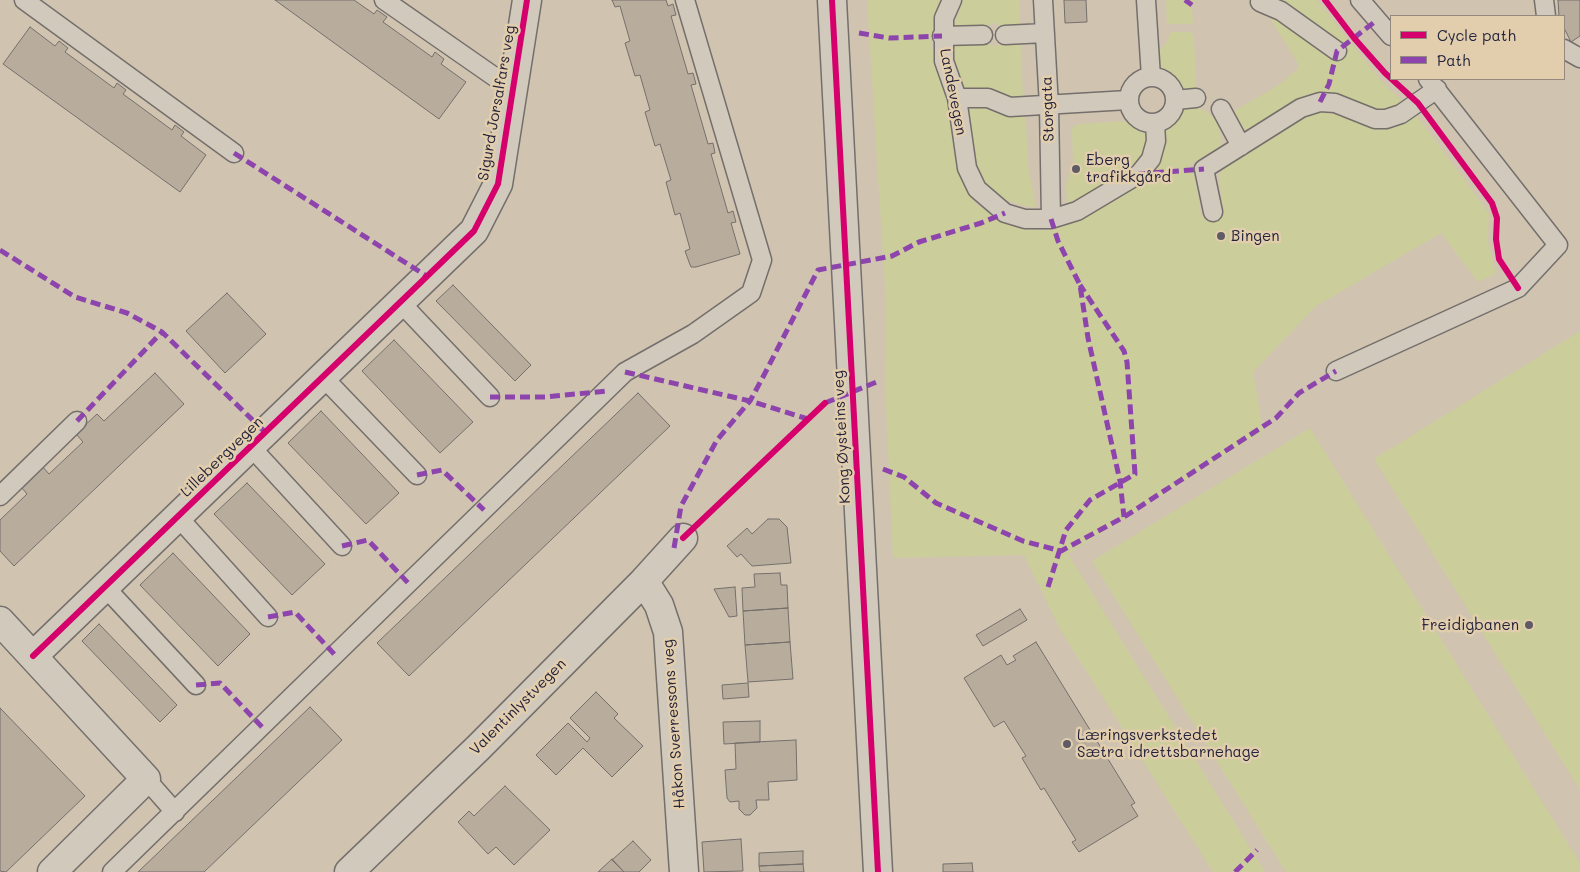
<!DOCTYPE html>
<meta charset="utf-8">
<style>
body{margin:0}
#map{position:relative;width:1580px;height:872px;overflow:hidden;background:#d0c4b1;font-family:Mali,sans-serif}
canvas{display:block}
.legend{position:absolute;left:1390px;top:15px;width:175px;height:65px;box-sizing:border-box;background:#e2cead;border:1px solid #95897f;margin:0;padding:6px 9px;list-style:none;font-size:15px;color:#22223b}
.legend li{display:flex;align-items:center;gap:10px;height:25px}
.legend b{width:25px;border:1px solid #95897f}
</style>
<div id="map">
<canvas width="1580" height="872"></canvas>
<ul class="legend">
<li><b style="height:6px;background:#d6006c"></b>Cycle path</li>
<li><b style="height:6px;background:#8e44ad"></b>Path</li>
</ul>
</div>
<script>
const c = document.querySelector('canvas').getContext('2d');
c.lineJoin = 'round';
function fill(path, color) {
  c.fillStyle = color;
  c.fill(path, 'evenodd');
}
function poly(rows) {
  const path = new Path2D();
  for (const r of rows) {
    if (r.length === 3) {
      path.moveTo(r[0] + r[2], r[1]);
      path.arc(r[0], r[1], r[2], 0, 2 * Math.PI);
      continue;
    }
    path.moveTo(r[0], r[1]);
    for (let i = 2; i < r.length; i += 2) path.lineTo(r[i], r[i + 1]);
  }
  return path;
}
function stroke(path, color, width, dash) {
  c.strokeStyle = color;
  c.lineWidth = width;
  c.lineCap = dash ? 'butt' : 'round';
  c.setLineDash(dash || []);
  c.stroke(path);
}
function drawText(font, color, halo, rows, align = 'center') {
  c.font = font + ' Mali,sans-serif';
  c.lineWidth = 5;
  c.setLineDash([]);
  c.textBaseline = 'middle';
  c.strokeStyle = halo;
  c.fillStyle = color;
  for (const [text, x, y, turn = 0] of rows) {
    c.save();
    c.translate(x, y);
    c.rotate((+turn || 0) * Math.PI / 180);
    c.textAlign = isNaN(turn) ? turn : align;
    if (halo) c.strokeText(text, 0, 0);
    c.fillText(text, 0, 0);
    c.restore();
  }
}
fill(poly([
 [867,0,942,0,937,9,931,44,951,114,958,170,966,190,977,205,1010,224,1037,230,1050,230,1074,220,1147,178,1156,168,1164,130,1173,123,1180,111,1190,105,1204,110,1216,119,1220,132,1221,145,1190,165,1196,182,1201,216,1223,209,1219,177,1223,167,1307,115,1324,111,1345,115,1384,128,1417,116,1489,213,1488,242,1496,273,1478,282,1441,233,1316,306,1253,372,1263,431,1068,554,1265,872,1213,872,1061,631,1024,555,893,558,885,382,886,304],
 [963,0,1019,0,1020,28,1003,30,998,24,992,23,985,28,955,31,954,26],
 [1166,0,1196,0,1192,5,1193,24,1167,24],
 [1259,0,1317,0,1382,82,1402,101,1397,107,1382,111,1328,93,1315,93,1291,104,1249,130,1239,128,1232,115,1236,110,1277,86,1297,70,1299,65],
 [1171,32,1191,32,1194,36,1196,90,1179,88,1161,72,1157,64,1156,53,1165,45],
 [1021,39,1023,103,963,94,948,51,951,41,986,43,994,46],
 [976,102,1024,113,1026,123,1028,165,1036,207,1025,206,1009,201,993,193,981,182,973,166,966,104],
 [1127,121,1145,134,1147,142,1138,164,1128,172,1067,205,1066,185,1073,165,1072,129,1075,125,1090,123],
 [1580,331,1580,790,1374,459],
 [1310,428,1580,863,1580,872,1286,872,1092,561]
]), '#cbcd9b');
const building = poly([
 [275,0,354,0,374,14,377,10,387,17,383,22,432,57,435,52,444,59,441,64,466,82,439,119,275,0],
 [612,0,666,0,668,6,673,4,676,15,671,16,688,74,693,73,696,84,691,85,708,144,713,143,715,153,711,154,728,213,733,211,736,222,731,223,740,254,696,267,691,267,689,262,685,251,690,249,680,213,675,215,666,182,671,180,660,144,655,146,645,112,650,110,640,75,635,76,625,43,630,41,620,6,615,7,612,0],
 [1064,0,1086,0,1087,22,1065,23,1064,0],
 [1558,0,1580,0,1580,36,1571,42,1564,28,1564,16,1559,16,1558,0],
 [30,27,55,46,59,41,68,48,65,52,114,88,117,83,126,90,123,94,172,130,175,125,184,132,181,136,206,155,180,192,3,64,30,27],
 [453,285,531,365,515,381,436,301,453,285],
 [227,293,266,334,225,373,186,331,227,293],
 [394,340,473,422,440,453,362,371,394,340],
 [155,373,184,404,14,566,0,551,0,520,27,494,22,488,28,482,27,480,42,466,49,474,83,442,77,435,83,427,97,414,104,421,155,373],
 [638,393,670,426,409,676,377,643,638,393],
 [321,411,399,493,366,524,288,443,321,411],
 [247,483,325,564,292,595,214,514,247,483],
 [768,519,779,519,787,527,791,563,752,566,741,554,737,557,727,546,747,528,752,534,768,519],
 [173,553,250,634,218,666,140,585,173,553],
 [780,573,781,585,787,585,788,608,743,611,742,588,755,587,754,574,780,573],
 [735,587,737,616,729,617,714,589,735,587],
 [788,608,790,642,745,645,743,611,788,608],
 [1020,609,1027,620,983,646,976,635,1020,609],
 [99,624,177,705,160,722,82,641,99,624],
 [790,642,793,679,748,682,745,645,790,642],
 [1036,642,1135,803,1131,805,1138,816,1079,852,1072,842,1076,840,1044,788,1041,790,1022,758,1026,756,1004,721,994,727,964,678,1001,655,1007,665,1016,660,1013,656,1036,642],
 [748,683,749,697,723,699,722,685,748,683],
 [596,692,618,714,614,718,643,746,612,777,583,748,556,775,536,755,568,723,587,742,590,738,570,718,596,692],
 [310,707,342,740,204,872,138,872,310,707],
 [0,708,85,796,6,872,0,871,0,708],
 [760,721,760,742,724,744,723,722,760,721],
 [796,740,797,780,768,782,769,800,756,800,757,808,750,815,745,815,739,809,739,801,730,802,727,798,725,770,736,769,735,743,796,740],
 [505,786,550,830,514,865,496,847,488,854,458,822,469,811,474,816,505,786],
 [741,839,743,871,704,872,702,842,741,839],
 [633,841,651,860,639,872,624,872,612,860,633,841],
 [803,851,803,864,759,866,759,853,803,851],
 [612,859,624,872,598,872,612,859],
 [972,863,973,872,943,872,943,864,972,863],
 [803,864,804,872,760,872,759,866,803,864]
]);
fill(building, '#b8ad9d');
stroke(building, '#756f6c', 1);
const service = poly([
 [24,0,234,153],
 [384,0,512,89],
 [952,0,944,18,944,61,957,98,967,168,977,189,1005,213,1025,219,1051,219,1077,211,1139,174,1151,159,1156,141,1155,123],
 [1043,0,1049,106,1051,219],
 [1146,0,1151,77],
 [1360,0,1391,36],
 [1544,0,1546,16],
 [1260,2,1281,11,1337,51],
 [1005,35,1045,33],
 [942,36,983,35],
 [1564,49,1580,58],
 [1152,100,23],
 [957,98,988,98,1010,107,1128,100],
 [1175,100,1196,98],
 [1221,109,1241,146],
 [1213,212,1204,169,1301,108,1320,102,1335,103,1375,119,1386,119,1401,114,1437,89],
 [401,303,490,397],
 [1336,371,1518,288,1558,245,1428,79],
 [323,377,417,475],
 [251,447,342,546],
 [0,496,77,421],
 [178,517,268,617],
 [105,587,196,685],
 [146,779,175,812],
 [112,872,625,372,693,334,751,293,762,260,685,0]
]);
const minor = poly([
 [644,581,659,605,668,632,684,872],
 [0,621,146,779,52,872],
 [33,656,474,231,498,184,527,0],
 [349,872,478,748,644,581,683,538]
]);
const secondary = poly([
 [832,0,878,872]
]);
stroke(service, '#756f6c', 21);
stroke(minor, '#756f6c', 31);
stroke(secondary, '#756f6c', 31);
stroke(service, '#d1c9bc', 18);
stroke(minor, '#d1c9bc', 28);
stroke(secondary, '#d1c9bc', 28);
stroke(poly([
 [1185,0,1192,5],
 [859,33,889,38,942,36],
 [1320,102,1329,84,1337,51,1377,20],
 [234,153,428,277],
 [1139,174,1204,169],
 [1051,219,1058,241,1080,285,1088,338,1120,481,1124,517],
 [0,250,75,297,127,313,162,332,266,433],
 [625,372,750,401,808,419],
 [490,397,545,397,607,391],
 [825,403,879,381],
 [77,421,162,332],
 [883,469,904,477,936,503,1023,541,1061,551,1124,517,1276,418,1299,393,1336,371],
 [417,475,442,470,484,510],
 [342,546,368,540,409,584],
 [674,548,681,506,717,440,750,401,763,377,818,270,892,256,919,242,981,223,1005,213],
 [1048,587,1066,530,1090,500,1135,474,1127,362,1124,351,1080,285],
 [268,617,295,612,335,655],
 [196,685,220,683,262,727],
 [1235,872,1257,850]
]), '#8e44ad', 5, [10, 5]);
stroke(poly([
 [832,0,878,872],
 [1325,0,1354,38,1385,73,1418,103,1492,203,1497,218,1496,239,1499,259,1518,288],
 [683,538,825,403],
 [33,656,474,231,498,184,527,0]
]), '#d6006c', 6);
for (const [x, y, r, color] of [
 [1076,169,5,"#5f5b64"],
 [1221,236,5,"#5f5b64"],
 [1529,625,5,"#5f5b64"],
 [1067,744,5,"#5f5b64"]
]) {
  const dot = new Path2D();
  dot.arc(x, y, r, 0, 2 * Math.PI);
  c.fillStyle = color;
  c.fill(dot);
  stroke(dot, '#e2cead', 2);
}
drawText('15px', '#22223b', '#e2cead', [
 ["Landevegen",953,92,79],
 ["Sigurd Jorsalfars veg",497,103,-80],
 ["Storgata",1048,109,-92],
 ["Kong Øysteins veg",842,437,-93],
 ["Lillebergvegen",222,457,-44],
 ["Valentinlystvegen",518,707,-45],
 ["Håkon Sverressons veg",674,724,-94]
]);
drawText('15px', '#22223b', '#e2cead', [
 ["Eberg",1086,160],
 ["trafikkgård",1086,177],
 ["Bingen",1231,236],
 ["Freidigbanen",1519,625,"right"],
 ["Læringsverkstedet",1077,735],
 ["Sætra idrettsbarnehage",1077,752]
], 'left');
</script>
